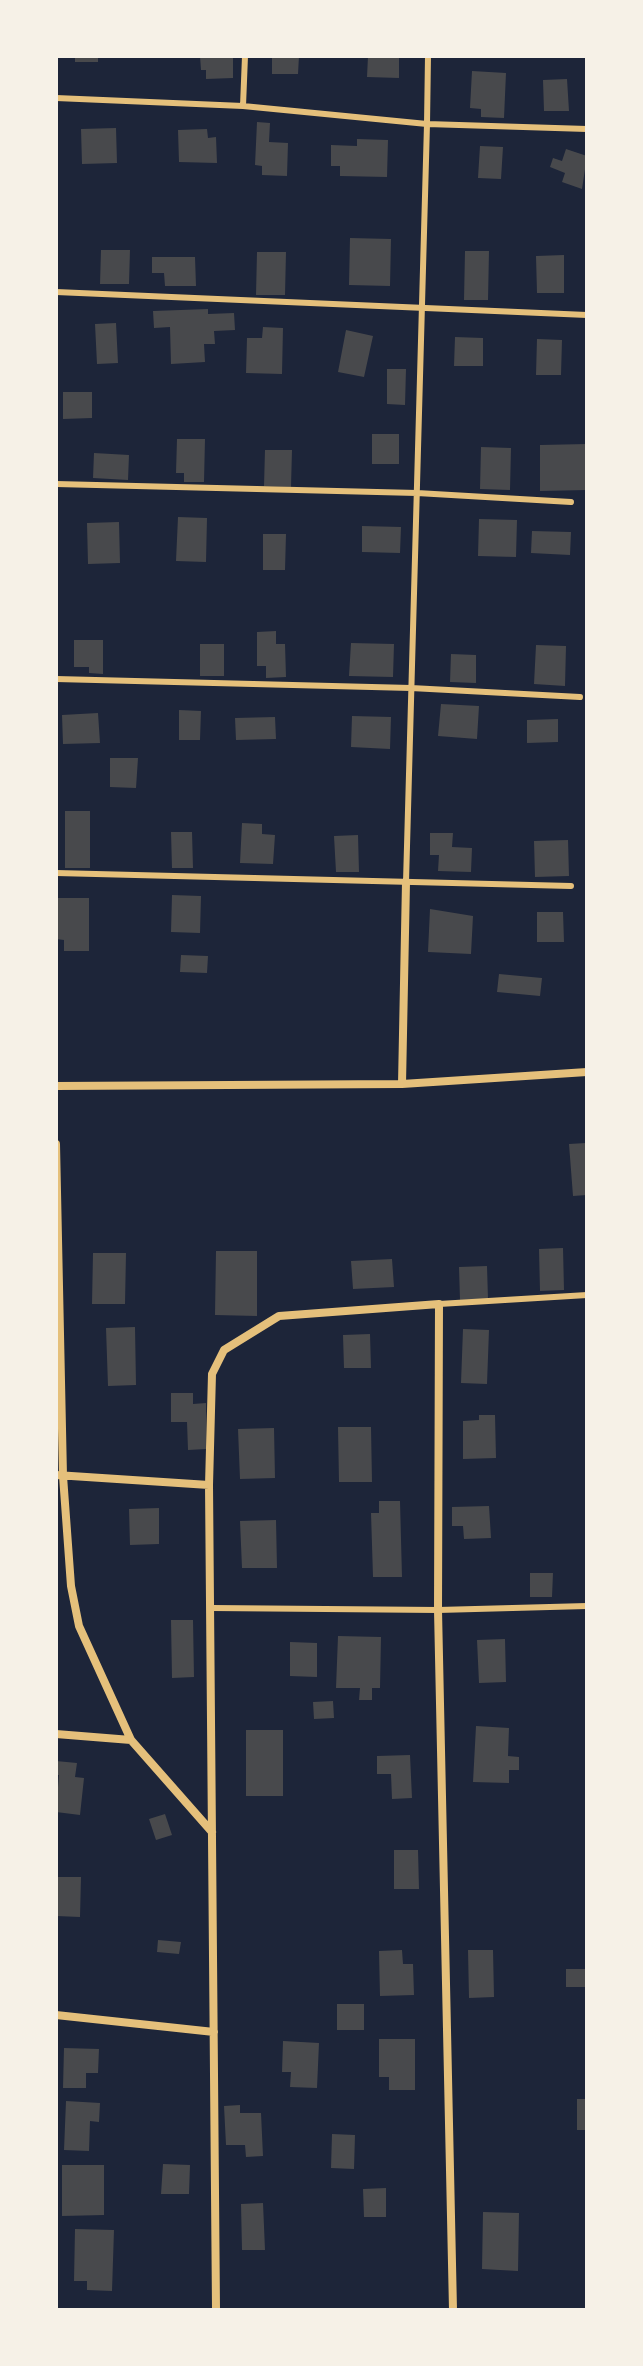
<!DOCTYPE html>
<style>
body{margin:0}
#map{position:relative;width:643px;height:2366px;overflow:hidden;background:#14213d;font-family:"Exo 2",sans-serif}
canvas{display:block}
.frame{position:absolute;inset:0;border:58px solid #f6f1e7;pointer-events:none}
</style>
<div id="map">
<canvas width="643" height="2366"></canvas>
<div class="frame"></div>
</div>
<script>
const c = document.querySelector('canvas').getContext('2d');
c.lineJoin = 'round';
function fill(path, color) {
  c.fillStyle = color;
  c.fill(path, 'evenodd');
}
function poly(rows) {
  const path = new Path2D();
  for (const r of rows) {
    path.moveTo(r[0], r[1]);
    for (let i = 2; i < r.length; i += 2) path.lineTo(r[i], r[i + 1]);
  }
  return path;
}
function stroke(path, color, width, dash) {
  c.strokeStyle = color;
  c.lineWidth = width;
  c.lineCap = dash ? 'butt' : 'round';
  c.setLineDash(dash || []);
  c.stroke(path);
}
fill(poly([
 [56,56,587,56,587,2310,56,2310]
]), '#1d2539');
fill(poly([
 [75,56,98,56,98,62,75,62],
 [200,56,233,56,233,78,206,79,206,70,201,70],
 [272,56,299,56,298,74,272,74],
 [368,56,399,56,399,78,367,77],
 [472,71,506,73,504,118,481,117,481,109,470,108],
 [567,79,569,111,544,111,543,80],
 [257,122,270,123,269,142,288,143,287,176,262,175,262,166,255,165],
 [116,128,117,163,82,164,81,129],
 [207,129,208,138,216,137,217,163,179,162,178,130],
 [357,139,388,140,387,177,340,176,340,166,331,166,331,145,357,146],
 [480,146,503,147,501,179,478,178],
 [566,149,587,156,582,189,562,182,565,173,550,167,553,158,562,161],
 [350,238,391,239,390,286,349,285],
 [101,250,130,250,129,284,100,284],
 [465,251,489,251,488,300,464,300],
 [257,252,286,252,285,295,256,295],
 [564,255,564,293,537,293,536,256],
 [152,257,195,257,196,286,165,286,164,273,152,273],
 [208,309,208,314,234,313,235,330,214,331,215,344,204,344,205,362,171,364,170,327,154,328,153,311],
 [116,323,118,363,97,364,95,324],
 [263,327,283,328,282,374,246,373,247,338,262,338],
 [346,330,373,336,364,377,338,372],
 [455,337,483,338,483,366,454,366],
 [537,339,562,340,561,375,536,375],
 [387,369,406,369,405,405,387,404],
 [63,392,92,392,92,418,63,419],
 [372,434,399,434,399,464,372,464],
 [177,439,205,439,204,482,184,482,184,473,176,473],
 [587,444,587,490,540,491,540,445],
 [481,447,511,448,510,490,480,489],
 [265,450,292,450,291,487,264,486],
 [94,453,129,455,128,480,93,478],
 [178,517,207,518,206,562,176,561],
 [479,519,517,520,516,557,478,556],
 [119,522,120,563,88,564,87,523],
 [362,526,401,527,400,553,362,552],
 [532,531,571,532,570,555,531,553],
 [263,534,286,534,285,570,263,570],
 [276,631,276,644,285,644,286,677,266,678,266,666,257,666,257,632],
 [74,640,103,640,103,674,89,673,89,667,74,667],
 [351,643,394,644,393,677,349,676],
 [200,644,224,644,224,676,200,676],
 [536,645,566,646,565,686,534,684],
 [451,654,476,655,476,683,450,682],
 [441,704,479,706,477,739,438,736],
 [179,710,201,711,200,740,179,740],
 [98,713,100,743,63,744,62,715],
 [352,716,391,717,390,749,351,747],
 [275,717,276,739,236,740,235,718],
 [558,719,558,742,527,743,527,720],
 [110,758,138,758,136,788,110,787],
 [65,811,90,811,90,868,65,868],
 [242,823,262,824,262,834,275,835,273,864,240,863],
 [171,832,192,832,193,868,172,868],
 [430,833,453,833,452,847,472,848,471,872,438,871,439,855,430,855],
 [358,835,359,872,336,872,334,836],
 [568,840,569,876,535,877,534,841],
 [172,895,201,896,200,933,171,932],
 [56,898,89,898,89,951,64,951,64,940,56,939],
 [430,909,473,916,471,954,428,952],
 [537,912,563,912,564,942,537,942],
 [181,955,208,956,207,973,180,972],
 [499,974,542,978,540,996,497,992],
 [586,1143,587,1195,573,1196,569,1144],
 [563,1248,564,1290,540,1291,539,1249],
 [216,1251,257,1251,257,1316,215,1315],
 [93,1253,126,1253,125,1304,92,1304],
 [392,1259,394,1287,353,1289,351,1261],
 [487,1266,488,1299,460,1300,459,1267],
 [135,1327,136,1385,108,1386,106,1328],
 [463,1329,489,1330,487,1384,461,1383],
 [370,1334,371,1368,344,1368,343,1335],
 [171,1393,193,1393,193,1404,206,1403,206,1449,188,1450,187,1422,171,1422],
 [479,1415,495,1415,496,1458,463,1459,463,1421,479,1420],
 [338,1427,371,1427,372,1482,339,1482],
 [274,1428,275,1478,240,1479,238,1429],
 [379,1501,400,1501,402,1577,373,1577,371,1513,379,1513],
 [489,1506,491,1538,464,1539,463,1526,452,1526,452,1507],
 [159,1508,159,1544,130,1545,129,1509],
 [276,1520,277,1568,242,1568,240,1521],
 [530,1573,553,1573,552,1597,530,1597],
 [171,1620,193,1620,194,1677,172,1678],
 [338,1636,381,1637,380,1688,372,1688,372,1700,359,1700,360,1688,336,1688],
 [505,1639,506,1682,479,1683,477,1640],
 [290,1642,317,1643,317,1677,290,1676],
 [333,1701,334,1718,314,1719,313,1702],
 [476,1726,509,1728,508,1756,519,1757,519,1770,509,1770,509,1783,473,1782],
 [246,1730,283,1730,283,1796,246,1796],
 [410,1755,412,1798,392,1799,391,1774,377,1774,377,1756],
 [56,1761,77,1763,75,1777,84,1778,80,1815,56,1812,59,1775,56,1775],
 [165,1814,172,1835,156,1840,149,1819],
 [394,1850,418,1850,419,1889,394,1889],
 [56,1877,81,1877,80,1917,56,1916],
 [158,1940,181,1942,179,1954,157,1952],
 [402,1950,403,1964,413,1964,414,1995,380,1996,379,1951],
 [468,1950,493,1950,494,1997,469,1998],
 [566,1969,587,1969,587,1987,566,1987],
 [337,2004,364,2004,364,2030,337,2030],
 [379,2039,415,2039,415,2090,389,2090,389,2077,379,2077],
 [283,2041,319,2043,317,2088,290,2087,291,2072,282,2072],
 [64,2048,99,2049,98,2073,86,2073,86,2088,63,2088],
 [577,2099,587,2099,587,2130,577,2130],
 [66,2101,100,2103,99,2122,90,2121,89,2151,64,2150],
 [240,2105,240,2113,261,2113,263,2156,246,2157,245,2145,226,2145,224,2106],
 [332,2134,355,2135,354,2169,331,2168],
 [163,2164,190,2165,189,2194,161,2194],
 [62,2165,104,2165,104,2215,62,2216],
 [386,2188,386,2217,364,2217,363,2189],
 [263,2203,265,2250,242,2250,241,2204],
 [483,2212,519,2213,518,2271,482,2269],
 [75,2229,114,2230,112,2291,87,2290,87,2281,74,2281]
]), '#48494c');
stroke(poly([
 [428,56,427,124,587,129],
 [56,98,243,106,427,124,406,882],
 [243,106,245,56],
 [56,292,587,315],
 [56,484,417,493,571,502],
 [56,679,411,688,580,697],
 [56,873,571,886],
 [439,1304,587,1295],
 [212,1608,438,1610,587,1606]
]), '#e5c07b', 6);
stroke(poly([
 [402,1084,406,882],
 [56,1086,402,1084,587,1072],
 [56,1144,63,1476,71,1586,79,1626,131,1740,212,1832],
 [56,1475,209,1485],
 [56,1734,131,1740],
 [56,2015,214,2032],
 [216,2310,209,1485,212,1374,224,1350,279,1316,439,1304,438,1610,453,2310]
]), '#e5c07b', 8);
</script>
